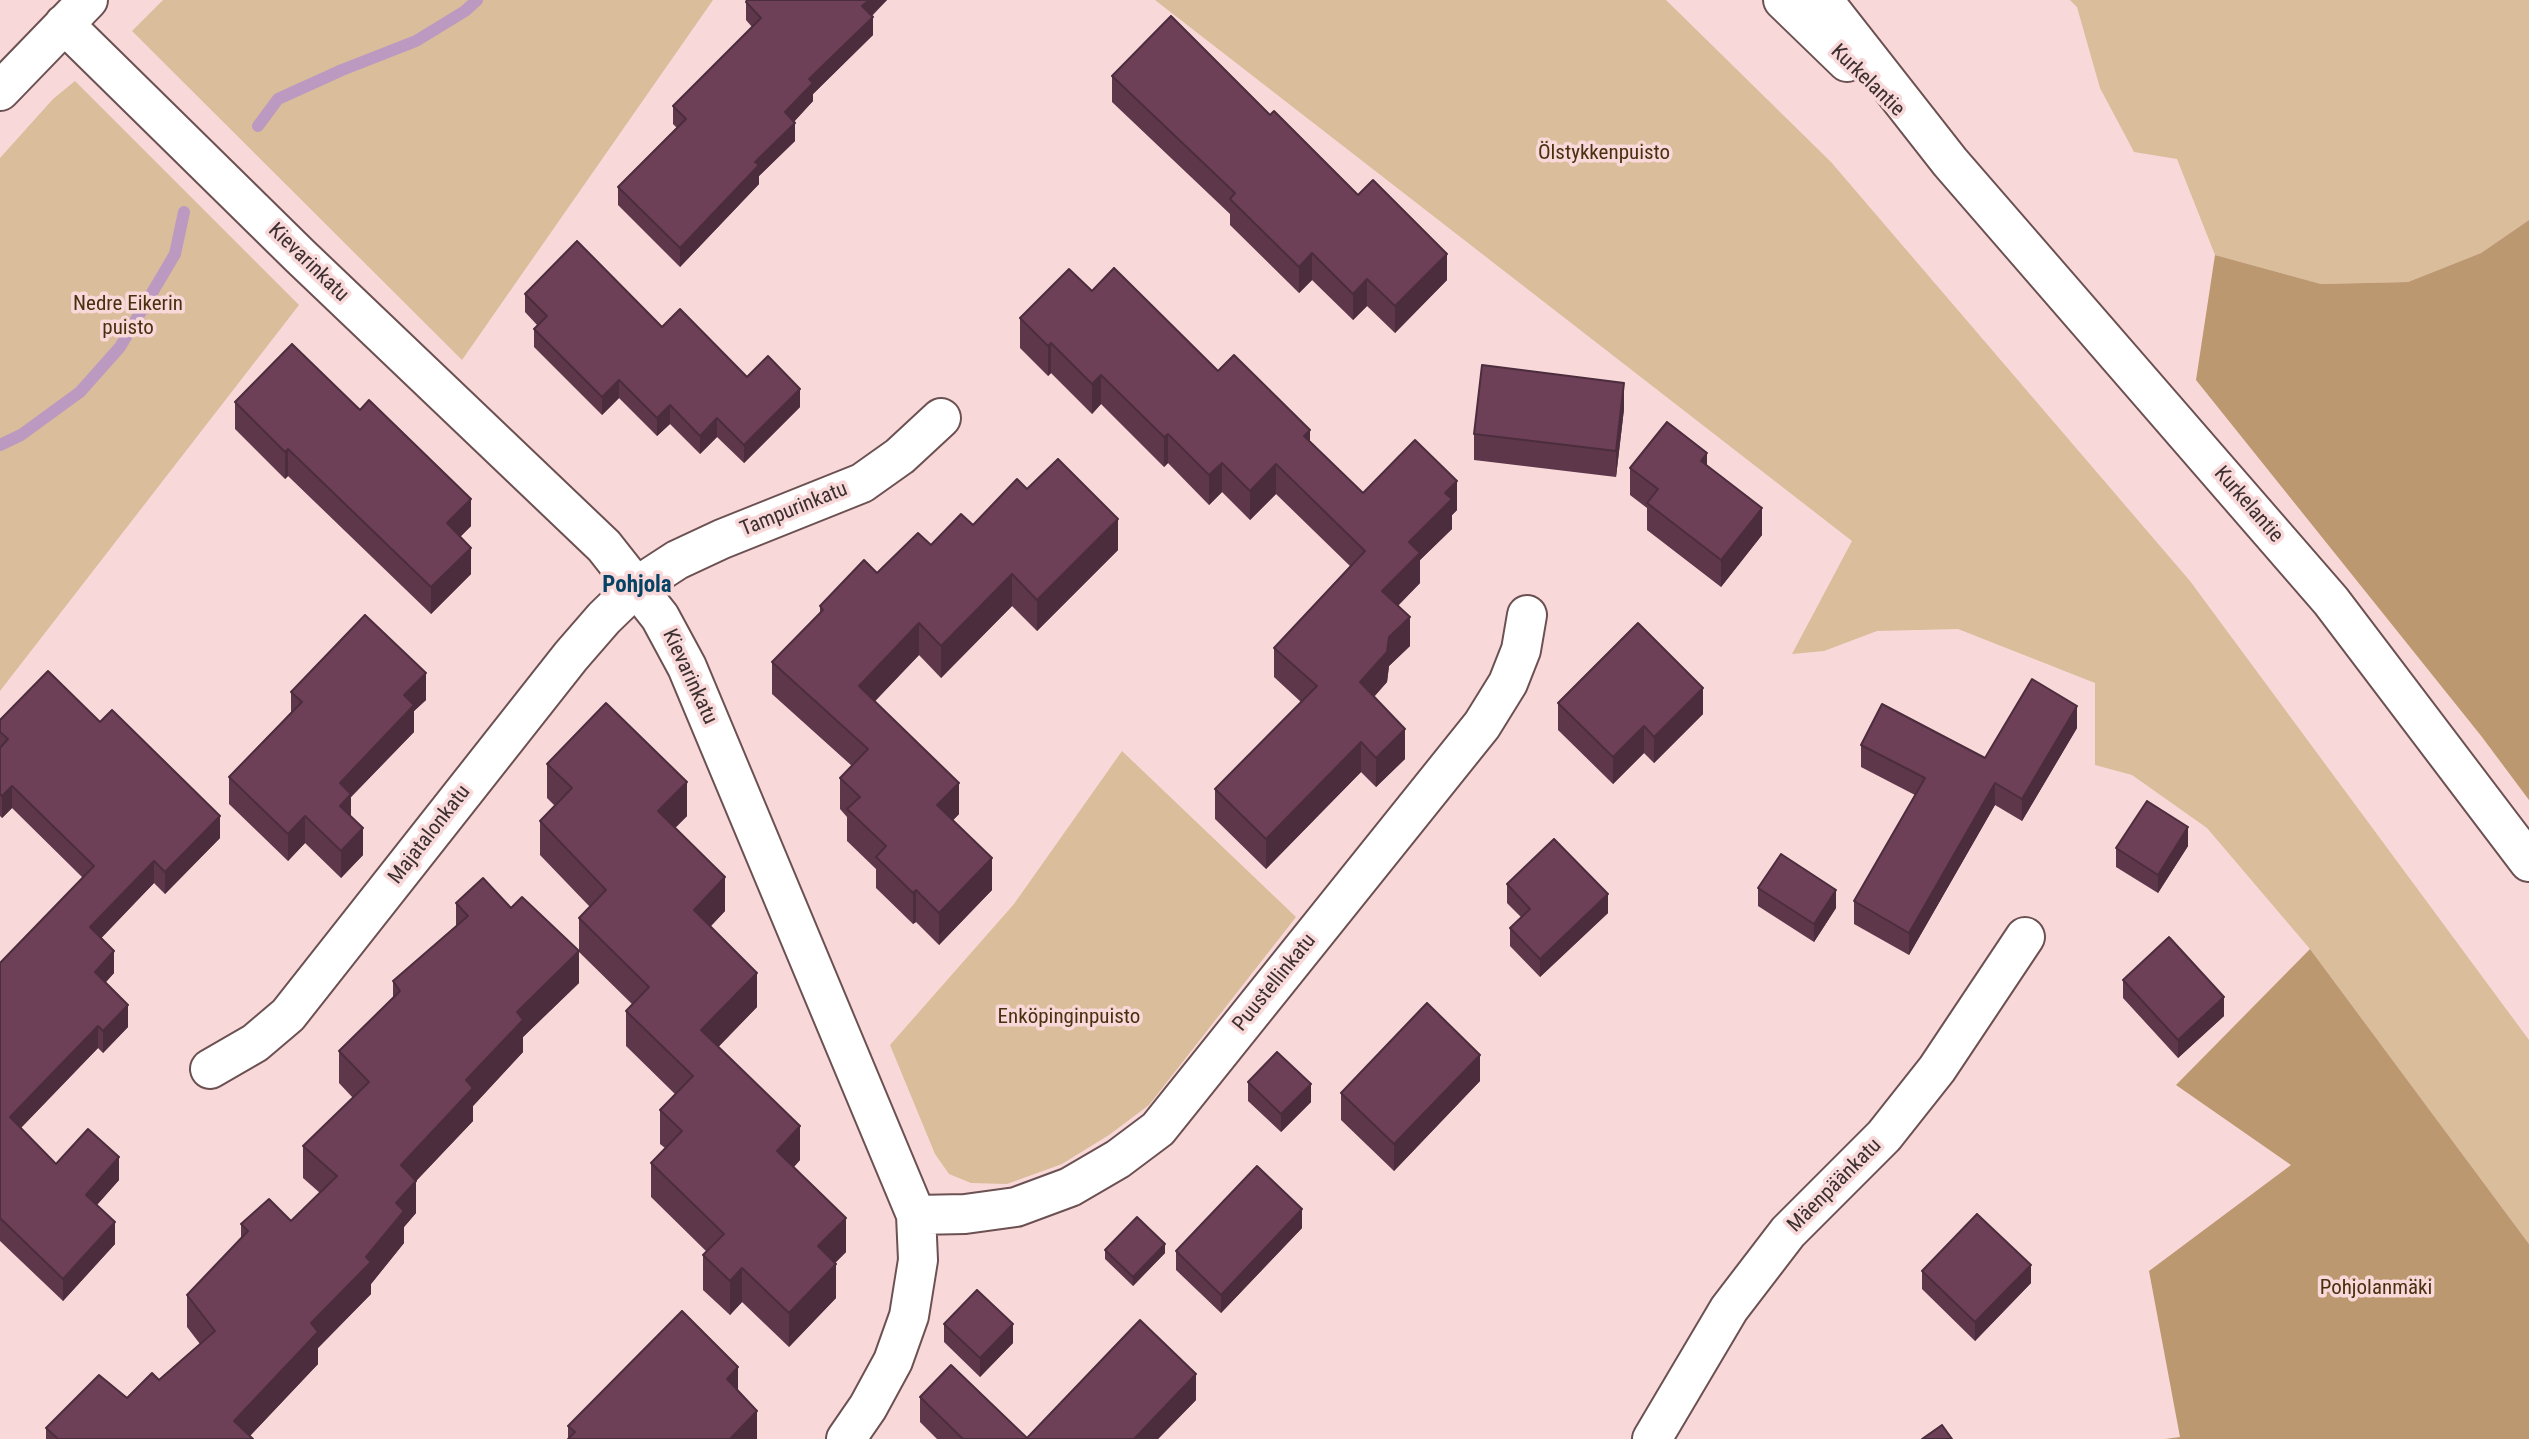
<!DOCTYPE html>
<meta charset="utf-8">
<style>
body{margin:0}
canvas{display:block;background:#f9d8d9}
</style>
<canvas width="2529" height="1439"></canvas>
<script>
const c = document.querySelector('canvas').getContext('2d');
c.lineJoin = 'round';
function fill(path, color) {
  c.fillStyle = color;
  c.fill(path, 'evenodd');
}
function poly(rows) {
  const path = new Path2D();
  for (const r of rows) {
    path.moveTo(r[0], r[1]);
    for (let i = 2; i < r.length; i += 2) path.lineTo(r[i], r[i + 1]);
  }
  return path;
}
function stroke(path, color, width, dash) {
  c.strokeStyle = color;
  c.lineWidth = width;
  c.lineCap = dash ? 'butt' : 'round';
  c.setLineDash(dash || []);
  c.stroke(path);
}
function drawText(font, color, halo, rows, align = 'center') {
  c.font = font + ' "Roboto Condensed",sans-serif';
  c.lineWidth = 7;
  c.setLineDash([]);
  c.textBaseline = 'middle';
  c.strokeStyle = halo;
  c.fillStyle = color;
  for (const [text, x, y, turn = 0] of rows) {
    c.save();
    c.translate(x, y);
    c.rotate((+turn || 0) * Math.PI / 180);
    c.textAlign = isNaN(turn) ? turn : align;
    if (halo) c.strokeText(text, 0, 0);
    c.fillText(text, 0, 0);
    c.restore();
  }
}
fill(poly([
 [163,0,713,0,462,360,132,31],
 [1155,0,1666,0,1831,162,2190,581,2529,1040,2529,1244,2310,949,2207,828,2132,775,2095,765,2095,683,1958,629,1877,631,1824,651,1792,654,1852,541],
 [2070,0,2529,0,2529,220,2481,253,2408,282,2321,284,2215,255,2177,159,2134,152,2100,88,2077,7],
 [75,81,299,305,0,691,0,158,53,99],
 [1122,751,1296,917,1149,1105,1109,1135,1062,1164,1007,1184,971,1183,949,1174,935,1154,890,1045,1014,904]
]), '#dabd9b');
fill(poly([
 [2529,220,2529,800,2482,737,2196,380,2215,255,2321,284,2408,282,2481,253],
 [2310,949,2529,1244,2529,1439,2165,1439,2180,1437,2149,1271,2291,1165,2176,1085]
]), '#bb986f');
stroke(poly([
 [258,126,278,99,342,70,416,41,465,11,477,0],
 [0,445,21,435,80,392,120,347,175,254,184,212]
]), '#bc99c1', 12);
const minor = poly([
 [1783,0,1847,62],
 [1823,0,1950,162,2331,601,2529,862],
 [64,24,300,256,604,546,660,617,687,667,916,1215,918,1260,909,1316,893,1361,868,1407,846,1439],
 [0,91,88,0],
 [210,1069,255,1043,288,1015,571,656,604,618,637,586,677,560,722,539,862,483,900,456,941,418],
 [916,1215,965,1214,1016,1207,1070,1187,1118,1159,1158,1129,1482,725,1508,683,1521,650,1527,615],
 [1652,1439,1729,1309,1788,1232,1884,1136,1937,1069,2025,937]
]);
stroke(minor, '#6c5152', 42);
stroke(minor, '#fff', 38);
fill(poly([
 [887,0,872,16,873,35,813,94,813,101,794,122,795,141,759,176,759,184,680,267,618,205,618,187,677,128,673,124,673,106,752,27,746,20,746,2],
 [1112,76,1270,115,1447,280,1395,333,1367,306,1353,320,1312,280,1299,293,1230,225,1230,214,1112,102],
 [1092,291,1218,371,1310,441,1363,493,1457,510,1452,515,1452,529,1420,560,1420,583,1398,606,1410,646,1389,666,1387,682,1374,697,1405,759,1376,787,1361,772,1266,869,1215,819,1215,789,1301,702,1274,677,1274,648,1350,566,1276,494,1250,520,1222,492,1209,505,1168,463,1164,467,1101,404,1092,414,1051,373,1048,376,1020,348,1020,318],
 [525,294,662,327,800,407,744,463,717,437,700,454,670,424,657,436,619,398,602,415,534,347,534,329,538,326,525,312],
 [235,402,471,526,460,537,471,574,431,614,288,476,285,479,235,429],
 [1624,409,1616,477,1474,460,1474,434],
 [1707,466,1762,535,1721,587,1647,530,1647,508,1630,495,1630,468],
 [973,525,1118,550,1037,631,1012,606,941,678,919,655,875,701,959,814,953,820,992,890,939,945,916,922,913,924,876,888,876,869,847,841,847,817,840,809,840,778,852,766,772,694,772,662,820,614,820,606,877,573],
 [291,692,426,700,414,711,414,732,351,797,351,816,363,855,341,878,305,843,288,861,229,804,229,777,291,712],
 [1558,703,1703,714,1654,763,1644,753,1613,784,1558,730],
 [0,720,220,838,165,894,154,883,101,938,114,973,106,982,128,1027,103,1053,98,1048,21,1128,56,1164,119,1180,97,1205,115,1244,63,1301,0,1241,0,963,83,878,12,808,2,818,0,816],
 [2077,728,2022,821,1995,805,1909,955,1854,924,1854,901,1915,795,1861,767,1861,745,1985,758],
 [547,764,687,816,675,828,725,911,710,927,757,1007,718,1047,800,1160,794,1167,846,1252,835,1263,836,1298,789,1347,742,1302,730,1315,703,1290,703,1255,707,1252,651,1197,651,1163,665,1148,660,1144,660,1110,675,1094,626,1046,626,1011,633,1005,579,952,579,918,590,907,540,855,540,821,555,806,547,798],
 [2188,846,2158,893,2116,867,2116,848],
 [1507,884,1608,913,1540,977,1510,946,1510,928,1521,917,1507,903],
 [1758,888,1836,908,1814,942,1758,906],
 [456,903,579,983,523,1037,523,1052,473,1106,473,1121,416,1181,416,1213,404,1227,404,1243,371,1284,371,1294,318,1348,318,1364,250,1436,253,1439,46,1439,46,1428,127,1398,159,1380,200,1344,187,1327,187,1295,241,1239,241,1224,291,1221,320,1193,303,1178,303,1146,353,1098,339,1083,339,1051,393,999,393,981,456,926],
 [2123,980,2224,1016,2178,1058,2123,998],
 [1480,1081,1394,1171,1341,1120,1341,1093],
 [1248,1082,1311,1102,1281,1132,1248,1101],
 [1302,1228,1221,1313,1176,1270,1176,1251],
 [1105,1250,1165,1253,1133,1286,1105,1259],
 [1922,1271,2031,1283,1975,1341,1922,1289],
 [944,1324,1013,1343,980,1377,944,1342],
 [738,1391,757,1439,568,1438,568,1426],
 [920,1397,1027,1438,1196,1400,1158,1439,937,1439,920,1422]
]), '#5e374b');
fill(poly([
 [869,0,887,0,862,24,862,6],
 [873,17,873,35,813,94,813,101,785,131,785,112,809,79],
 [795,123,795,141,759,176,759,184,680,267,680,248,755,162],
 [1312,253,1312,280,1299,293,1299,267],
 [1447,254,1447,280,1395,333,1395,306],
 [1367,279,1367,306,1353,320,1353,294],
 [1051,343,1051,373,1048,376,1048,346],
 [1101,375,1101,404,1092,414,1092,384],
 [619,380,619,398,602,415,602,397],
 [1624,383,1624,409,1616,477,1616,451],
 [800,389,800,407,744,463,744,445],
 [670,405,670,424,657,436,657,418],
 [717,418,717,437,700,454,700,436],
 [1310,430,1310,460,1304,436],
 [1168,434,1168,463,1164,467,1164,437],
 [288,449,288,476,285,479,285,452],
 [1707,453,1707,480,1701,461],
 [1222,463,1222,492,1209,505,1209,475],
 [1276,464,1276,494,1250,520,1250,491],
 [1457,481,1457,510,1452,515,1452,529,1420,560,1420,583,1382,621,1382,591,1409,542,1445,493],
 [471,499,471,526,447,550,447,523],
 [1762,508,1762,535,1721,587,1721,560],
 [1118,519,1118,550,1037,631,1037,600],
 [471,548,471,574,431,614,431,587],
 [1012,574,1012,606,941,678,941,646],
 [1410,617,1410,646,1389,666,1387,682,1360,712,1360,682,1389,637],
 [919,623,919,655,859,718,859,686],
 [426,673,426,700,414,711,414,732,351,797,351,821,340,832,340,783,404,695],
 [1703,688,1703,714,1654,763,1654,737],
 [2077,706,2077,728,2022,821,2022,799],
 [1644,726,1644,753,1613,784,1613,757],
 [1405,729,1405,759,1376,787,1376,758],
 [1361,742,1361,772,1266,869,1266,839],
 [687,782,687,816,658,845,658,811],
 [959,783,959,814,937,837,937,805],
 [1995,783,1995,805,1909,955,1909,933],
 [12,786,12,808,2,818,2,796],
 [220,816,220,838,165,894,165,872],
 [305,816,305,843,288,861,288,834],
 [2188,827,2188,846,2158,893,2158,875],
 [363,828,363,855,341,878,341,851],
 [992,858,992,890,939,945,939,913],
 [154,861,154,883,90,950,90,927],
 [725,877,725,911,694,944,694,910],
 [916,890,916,922,913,924,913,893],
 [1836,890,1836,908,1814,942,1814,924],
 [1608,894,1608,913,1540,977,1540,959],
 [114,951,114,973,95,994,95,972],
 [579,951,579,983,523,1037,523,1052,473,1106,473,1121,401,1197,401,1165,466,1080,517,1012],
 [757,973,757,1007,701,1065,701,1030],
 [2224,997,2224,1016,2178,1058,2178,1040],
 [128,1005,128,1027,103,1053,103,1031],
 [98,1026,98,1048,10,1139,10,1117],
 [1480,1055,1480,1081,1394,1171,1394,1144],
 [1311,1084,1311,1102,1281,1132,1281,1114],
 [800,1126,800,1160,777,1185,777,1151],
 [119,1157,119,1180,86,1217,86,1195],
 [416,1181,416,1213,404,1227,404,1243,371,1284,371,1294,318,1348,318,1364,247,1439,234,1421,311,1323,396,1203],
 [1302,1209,1302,1228,1221,1313,1221,1295],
 [846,1218,846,1252,818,1280,818,1246],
 [115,1222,115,1244,63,1301,63,1279],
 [1165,1244,1165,1253,1133,1286,1133,1277],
 [836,1264,836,1298,789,1347,789,1313],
 [2031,1265,2031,1283,1975,1341,1975,1322],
 [742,1268,742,1302,730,1315,730,1281],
 [1013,1324,1013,1343,980,1377,980,1358],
 [738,1367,738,1402,727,1379],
 [1196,1374,1196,1400,1158,1439,1134,1439],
 [757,1411,757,1439,730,1439]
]), '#4c2d3d');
const building = poly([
 [747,0,869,0,862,6,873,17,809,79,813,83,785,112,795,123,755,162,759,165,680,248,618,187,686,119,673,106,761,18,746,2,747,0],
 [1171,16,1270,115,1274,111,1358,195,1373,180,1447,254,1395,306,1367,279,1353,294,1312,253,1299,267,1230,199,1235,193,1112,76,1171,16],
 [577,241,662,327,680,309,747,377,768,356,800,389,744,445,717,418,700,436,670,405,657,418,619,380,602,397,534,329,547,316,525,294,577,241],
 [1114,268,1218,371,1234,355,1310,430,1304,436,1363,493,1415,440,1457,481,1445,493,1452,499,1409,542,1420,553,1382,591,1410,617,1389,637,1387,652,1360,682,1405,729,1376,758,1361,742,1266,839,1215,789,1317,686,1274,648,1365,551,1276,464,1250,491,1222,463,1209,475,1168,434,1164,437,1101,375,1092,384,1051,343,1048,346,1020,318,1069,269,1092,291,1114,268],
 [292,344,360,410,369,400,471,499,447,523,471,548,431,587,288,449,285,452,235,402,292,344],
 [1482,365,1624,383,1616,451,1474,434,1482,365],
 [1667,422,1707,453,1701,461,1762,508,1721,560,1647,503,1658,489,1630,468,1667,422],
 [1058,459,1118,519,1037,600,1012,574,941,646,919,623,859,686,959,783,937,805,992,858,939,913,916,890,913,893,876,857,886,846,847,809,860,797,840,778,868,749,772,662,823,610,820,606,864,560,877,573,918,533,931,545,961,514,973,525,1017,479,1027,489,1058,459],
 [365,615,426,673,404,695,414,705,340,783,351,794,340,806,363,828,341,851,305,816,288,834,229,777,302,702,291,692,365,615],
 [1638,623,1703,688,1654,737,1644,726,1613,757,1558,703,1638,623],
 [48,671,100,722,112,710,220,816,165,872,154,861,90,927,114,951,95,972,128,1005,103,1031,98,1026,10,1117,56,1164,88,1129,119,1157,86,1195,115,1222,63,1279,0,1218,0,963,94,866,12,786,2,796,0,794,0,748,8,739,0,732,0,720,48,671],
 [2032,679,2077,706,2022,799,1995,783,1909,933,1854,901,1925,778,1861,745,1882,704,1985,758,2032,679],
 [606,703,687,782,658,811,725,877,694,910,757,973,701,1030,800,1126,777,1151,846,1218,818,1246,836,1264,789,1313,742,1268,730,1281,703,1255,724,1234,651,1163,682,1131,660,1110,693,1076,626,1011,649,987,579,918,606,890,540,821,572,788,547,764,606,703],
 [2147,801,2188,827,2158,875,2116,848,2147,801],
 [1554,839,1608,894,1540,959,1510,928,1530,909,1507,884,1554,839],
 [1781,854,1836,890,1814,924,1758,888,1781,854],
 [483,878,511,908,522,897,579,951,517,1012,523,1020,466,1080,473,1088,401,1165,416,1181,396,1203,404,1211,366,1257,371,1262,311,1323,318,1332,234,1421,253,1439,58,1439,46,1428,99,1375,127,1398,152,1373,159,1380,215,1331,187,1295,248,1231,241,1224,269,1199,291,1221,337,1176,303,1146,369,1082,339,1051,400,991,393,981,468,916,456,903,483,878],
 [2169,937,2224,997,2178,1040,2123,980,2169,937],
 [1427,1003,1480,1055,1394,1144,1341,1093,1427,1003],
 [1277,1052,1311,1084,1281,1114,1248,1082,1277,1052],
 [1257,1166,1302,1209,1221,1295,1176,1251,1257,1166],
 [1977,1214,2031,1265,1975,1322,1922,1271,1977,1214],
 [1137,1217,1165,1244,1133,1277,1105,1250,1137,1217],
 [977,1290,1013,1324,980,1358,944,1324,977,1290],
 [682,1311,738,1367,727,1379,757,1411,730,1439,568,1439,575,1432,568,1426,682,1311],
 [1140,1320,1196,1374,1134,1439,963,1439,920,1397,951,1365,1027,1438,1140,1320],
 [1942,1425,1952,1439,1922,1439,1942,1425]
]);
fill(building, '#6d4057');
stroke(building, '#4c2d3d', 2);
drawText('21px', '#3b2f2f', '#f9d8d9', [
 ["Kurkelantie",1867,81,44],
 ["Kievarinkatu",308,263,44],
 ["Kurkelantie",2248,505,49],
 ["Tampurinkatu",794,510,-22],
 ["Kievarinkatu",689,677,65],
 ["Majatalonkatu",430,835,-52],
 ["Puustellinkatu",1275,983,-51],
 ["Mäenpäänkatu",1835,1186,-45]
]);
drawText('21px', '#49300e', '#f9d8d9', [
 ["Ölstykkenpuisto",1604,154],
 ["Nedre Eikerin",128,305],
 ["puisto",128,329],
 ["Enköpinginpuisto",1069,1018],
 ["Pohjolanmäki",2376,1289]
]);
drawText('bold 23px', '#054364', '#f9d8d9', [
 ["Pohjola",637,586]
]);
</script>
